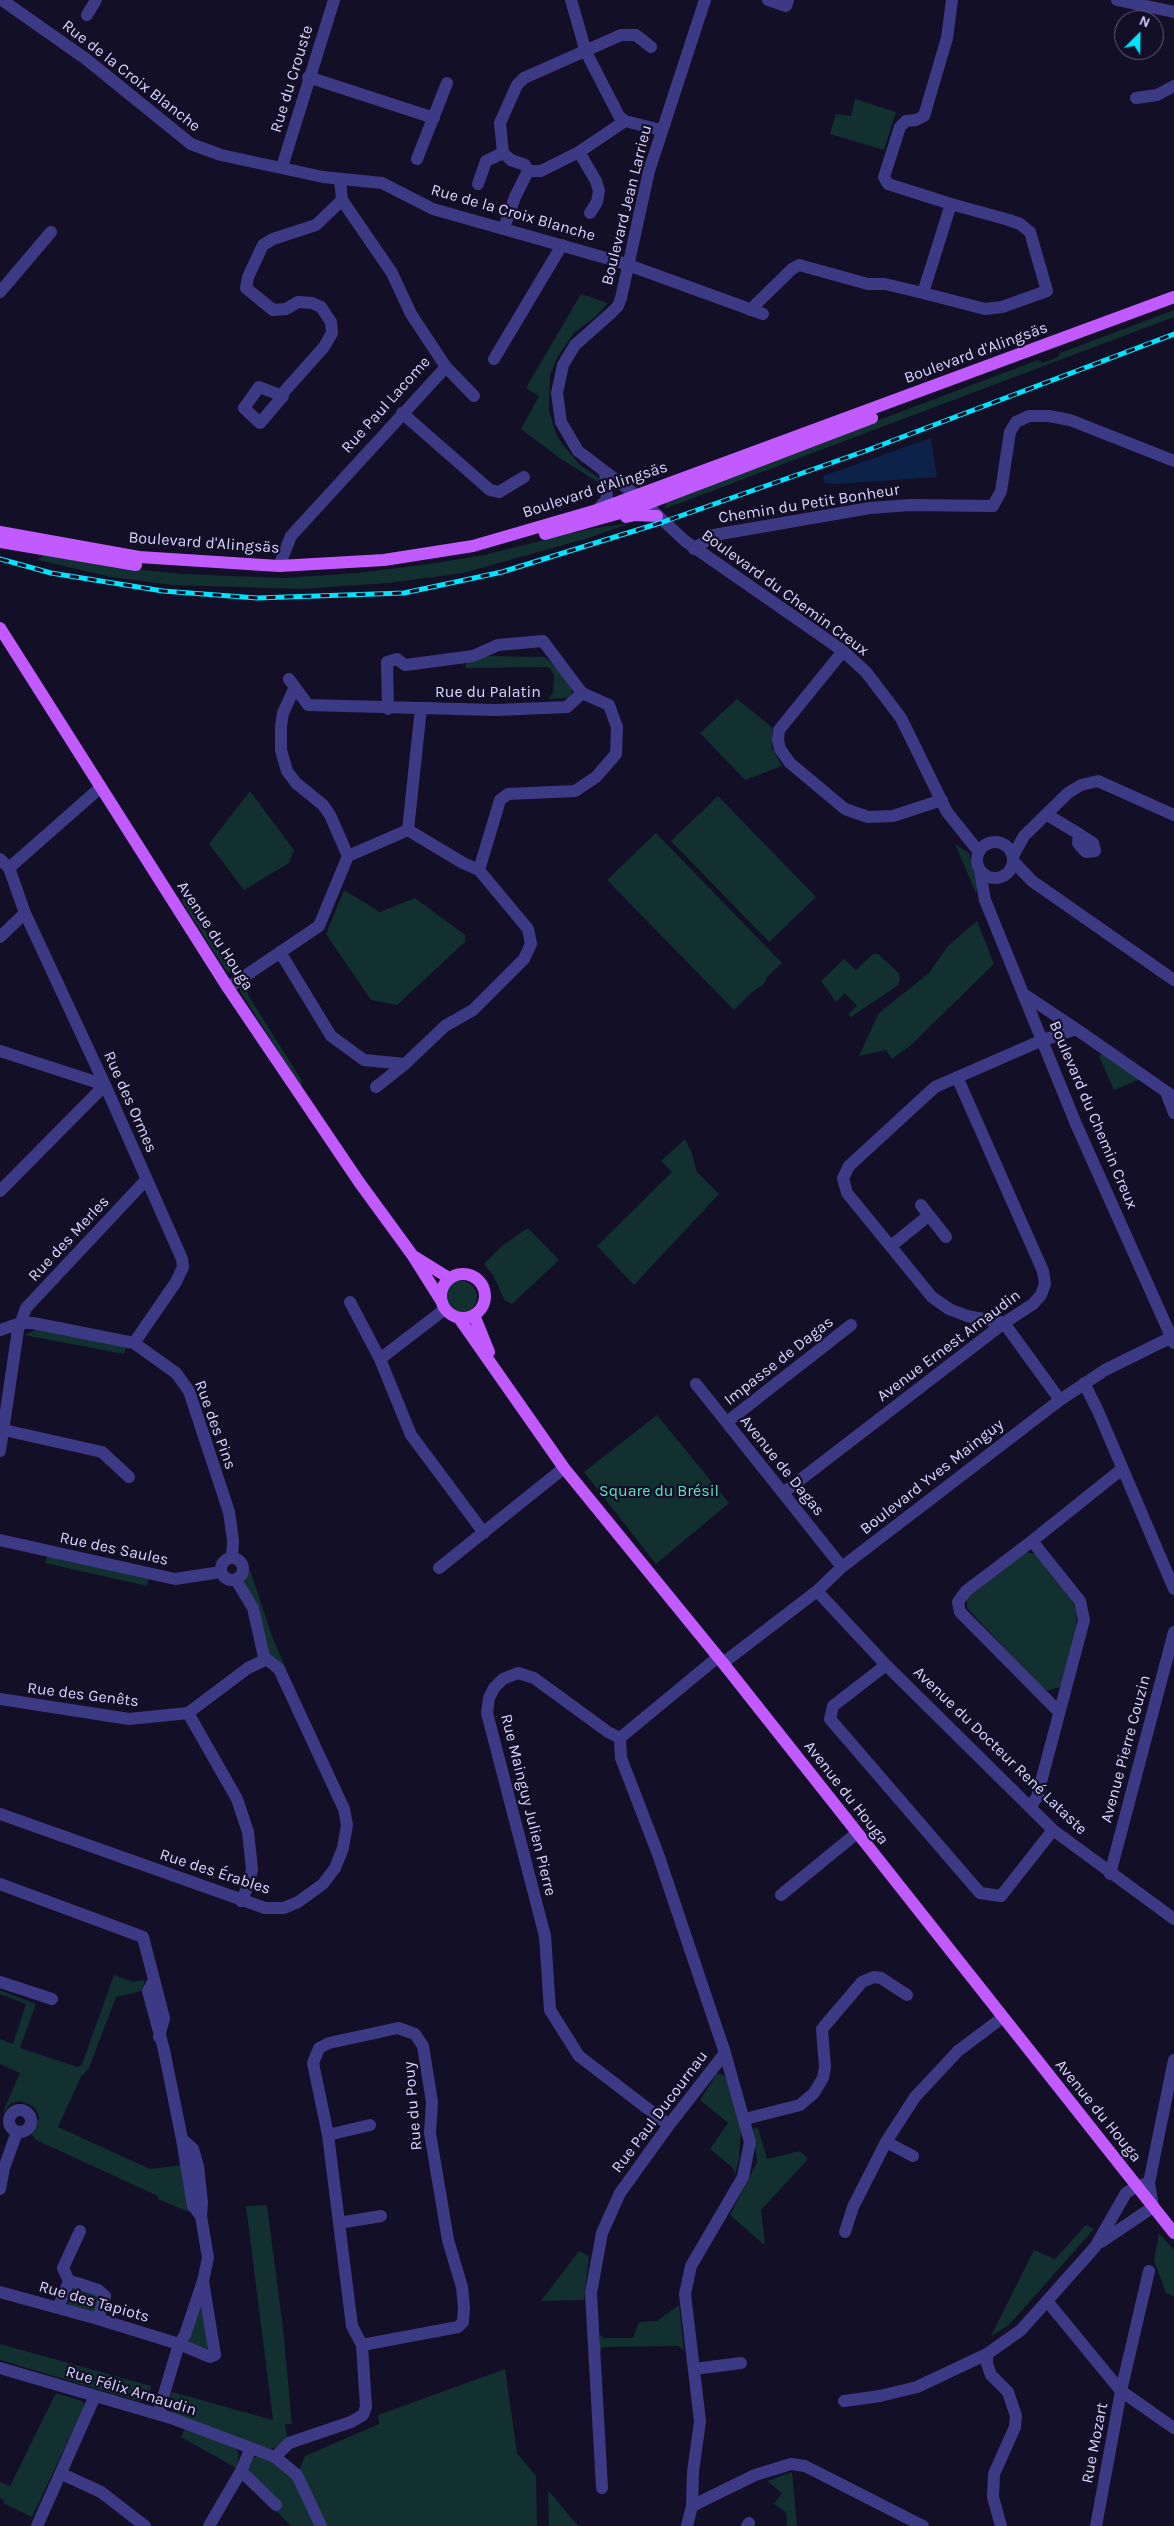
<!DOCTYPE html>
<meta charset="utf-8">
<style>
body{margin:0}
#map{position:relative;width:1174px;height:2526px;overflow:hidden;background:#130f26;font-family:Karla,sans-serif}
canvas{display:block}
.north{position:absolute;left:1114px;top:10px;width:50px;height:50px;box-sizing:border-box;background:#130f26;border:1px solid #625e7d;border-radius:50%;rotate:23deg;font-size:14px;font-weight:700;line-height:20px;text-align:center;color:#d9d4ff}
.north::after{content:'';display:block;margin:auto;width:18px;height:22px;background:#00e5ff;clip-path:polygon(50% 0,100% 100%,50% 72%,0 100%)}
</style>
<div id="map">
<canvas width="1174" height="2526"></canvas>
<div class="north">N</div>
</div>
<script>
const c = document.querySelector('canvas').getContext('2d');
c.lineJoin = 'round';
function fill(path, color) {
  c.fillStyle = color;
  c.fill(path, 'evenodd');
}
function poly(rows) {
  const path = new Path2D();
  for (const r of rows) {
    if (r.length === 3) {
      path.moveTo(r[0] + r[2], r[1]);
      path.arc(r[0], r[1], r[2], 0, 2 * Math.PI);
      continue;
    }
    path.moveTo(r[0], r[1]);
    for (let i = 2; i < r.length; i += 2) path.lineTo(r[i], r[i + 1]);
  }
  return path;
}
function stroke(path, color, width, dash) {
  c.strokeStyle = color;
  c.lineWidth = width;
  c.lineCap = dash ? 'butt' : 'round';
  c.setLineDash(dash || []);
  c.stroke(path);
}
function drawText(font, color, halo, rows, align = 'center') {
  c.font = font + ' Karla,sans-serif';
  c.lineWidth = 4.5;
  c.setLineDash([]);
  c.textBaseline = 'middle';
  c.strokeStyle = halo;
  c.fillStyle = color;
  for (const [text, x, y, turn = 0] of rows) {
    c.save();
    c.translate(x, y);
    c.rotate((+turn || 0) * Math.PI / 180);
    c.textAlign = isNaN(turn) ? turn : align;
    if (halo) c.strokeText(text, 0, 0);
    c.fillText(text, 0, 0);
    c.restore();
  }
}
fill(poly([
 [855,99,896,112,884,150,830,134,836,114,851,116],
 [581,294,608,303,595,317,574,333,558,356,550,375,549,410,556,434,563,445,580,465,599,478,601,484,561,459,521,429,539,396,526,388],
 [1174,310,1174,317,664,509,667,500,1038,360,1043,363,1058,357,1060,353],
 [631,523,585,539,463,573,388,583,302,589,172,585,111,577,38,560,43,555,121,568,184,574,284,578,358,573,429,564,484,555,589,529],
 [482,656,545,657,556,667,571,687,572,693,569,698,548,699,553,693,554,676,550,668,546,667,465,668,468,660],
 [737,699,772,727,772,748,782,766,745,780,700,733],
 [250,791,294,850,289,863,244,890,209,844],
 [718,796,816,897,769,942,671,841],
 [656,833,782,963,767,977,764,984,751,993,734,1010,607,880],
 [955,844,969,853,977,887,976,893],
 [344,890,380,912,415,898,465,935,465,942,397,1005,371,1000,326,934],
 [185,898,226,962,240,972,235,974,227,972,181,900],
 [977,921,994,964,911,1045,892,1059,886,1050,859,1056,879,1013,929,973,948,946],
 [873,954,878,954,899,973,900,981,897,986,851,1017,848,1015,857,1006,845,993,836,1002,821,981,844,959,856,970],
 [245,980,248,995,302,1081,301,1087,240,991,241,983],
 [1104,1052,1137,1075,1138,1080,1114,1090,1099,1056],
 [685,1139,691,1151,697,1172,719,1194,634,1285,597,1246,672,1172,661,1161],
 [528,1228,559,1260,512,1304,505,1301,493,1275,484,1264,503,1245],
 [461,1297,16],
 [37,1329,126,1347,124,1354,24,1335],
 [657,1415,729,1503,656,1564,584,1472],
 [1025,1552,1036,1554,1070,1596,1077,1612,1076,1626,1060,1687,1045,1691,967,1608,967,1598,970,1595],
 [47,1556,149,1579,147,1586,45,1563],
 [250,1570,272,1636,287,1671,267,1653,258,1610,245,1583,245,1574],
 [114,1975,134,1982,145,1980,142,1991,116,1997,89,2068,81,2077,58,2127,150,2169,183,2165,192,2211,186,2211,158,2199,158,2196,36,2140,30,2132,36,2120,40,2119,35,2108,27,2103,19,2101,11,2103,2,2114,20,2073,0,2064,0,2039,13,2044,26,2004,0,1994,0,1990,36,2004,20,2048,78,2067,82,2064],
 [717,2074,722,2074,727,2078,741,2128,739,2160,735,2174,732,2167,710,2149,728,2123,700,2100],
 [758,2127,767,2159,800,2151,808,2159,761,2210,765,2244,763,2244,730,2215,757,2162,753,2129],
 [267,2205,283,2328,292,2424,285,2424,288,2440,272,2449,236,2438,181,2417,172,2411,168,2404,172,2392,273,2420,246,2206],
 [1086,2225,1094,2229,1009,2325,991,2336,1034,2250,1055,2259],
 [1159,2233,1174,2250,1174,2296,1166,2293,1154,2261],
 [579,2251,589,2256,584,2300,541,2301],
 [75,2286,100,2297,96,2313,67,2306,71,2290],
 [201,2304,210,2344,207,2349,188,2344,199,2306],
 [679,2305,684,2351,678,2346,603,2347,600,2352,600,2335,604,2338,633,2338,639,2322,657,2321],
 [0,2344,151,2386,149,2399,141,2402,0,2360],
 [505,2369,517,2453,536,2476,537,2526,319,2526,299,2470,305,2456,379,2424,378,2415],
 [56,2393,82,2401,85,2405,32,2517,3,2503,4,2500,0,2498,0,2482,10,2486],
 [185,2428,235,2447,239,2455,236,2468,181,2437],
 [258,2455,278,2464,292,2475,316,2526,291,2526,275,2510,246,2469,250,2461],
 [792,2472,797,2526,787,2526,786,2512,774,2504,782,2493,767,2481],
 [548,2490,578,2526,549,2526]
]), '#12302f');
fill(poly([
 [931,438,937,477,839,484,824,483,823,476]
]), '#0c2248');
stroke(poly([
 [2,0,86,59,191,144,221,155,323,177,382,183,433,209,620,262,763,314],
 [571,0,586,52,619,116,625,121,661,130],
 [705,0,649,171,621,298,618,306,610,314,575,345,563,365,557,393,561,422,578,451,636,495,685,541,816,632,843,651,866,672,901,718,947,812,979,852],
 [768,0,786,6,788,0],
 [1117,0,1174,12],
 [87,15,96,0],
 [308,77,434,118],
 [1136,98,1157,95,1174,86],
 [579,152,596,181,599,191,597,202,590,213],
 [417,159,447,83],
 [282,167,334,0],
 [528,171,525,165,511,160,503,153,500,123,517,85,524,78,621,35,636,35,651,47],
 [340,180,342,200,392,273,411,314,446,367,474,396],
 [478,184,486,161,503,153],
 [504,228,515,197,528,171,541,171,579,152,625,121],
 [0,292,51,232],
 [923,293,985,309,1002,307,1047,291,1030,232,1020,224,1009,220,951,204],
 [750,310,792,269,799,265,868,284,885,284,923,293,951,204,888,184,884,177,900,127,906,121,916,120,924,116,947,38,952,0],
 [494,359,562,245],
 [259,387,283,396,260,423,244,408,259,387],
 [282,394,324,347,332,333,331,322,321,307,312,303,298,302,286,309,273,310,246,288,248,277,263,245,273,239,316,225,342,200],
 [402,413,490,490,499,492,524,477],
 [597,510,607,499,605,472],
 [694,549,714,535,870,508,910,505,993,506,1001,491,1010,432,1016,422,1029,416,1049,416,1070,420,1174,461],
 [279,566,291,536,446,367],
 [843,651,779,730,778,740,780,749,790,763,845,809,868,817,893,816,942,800],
 [289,679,308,705,421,708],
 [294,689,283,713,281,726,281,750,287,771,296,783,323,805,330,815,348,856],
 [388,709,387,662,397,659,405,665,413,664,473,656,498,645,543,641,582,693,609,705,617,727,616,754,596,777,575,791,508,794,500,800,479,870],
 [1046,814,1079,834,1093,843,1095,851,1086,852,1081,847,1078,843,1079,834],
 [408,830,421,708,496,710,567,707,582,693],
 [995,860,18],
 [1013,856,1024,836,1068,793,1081,785,1098,781,1174,815],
 [0,859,9,868,25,913,105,1085,182,1259,183,1267,176,1282,134,1343],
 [1014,862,1032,881,1174,980],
 [9,868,101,787],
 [980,871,985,900,1076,1124,1174,1343],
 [0,937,25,913],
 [228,988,245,976,319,926,348,856,408,830,463,863,479,870,528,929,531,944,524,959,473,1010,445,1026,405,1064,364,1060,331,1036,280,952],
 [1025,995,1076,1029],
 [0,1051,105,1085],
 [376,1087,405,1064],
 [1166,1092,1174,1113],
 [0,1191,105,1085],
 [921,1205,946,1237],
 [891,1246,928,1216],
 [350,1302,380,1359,411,1435,484,1533],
 [0,1330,21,1323,33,1323,134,1343,176,1373,189,1391,229,1512,233,1540,232,1558],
 [380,1359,445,1309],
 [1084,1383,1098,1411,1174,1589],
 [696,1384,842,1567],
 [1060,1400,1004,1323,967,1316,949,1309,932,1297,847,1193,843,1178,849,1166,935,1087,1038,1042,1076,1029,1174,1097],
 [727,1422,851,1325],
 [4,1430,102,1452,129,1477],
 [0,1451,18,1330,26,1308,146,1180],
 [783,1493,1004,1323,1033,1304,1041,1295,1045,1284,1043,1271,957,1077],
 [0,1540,175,1579,221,1572],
 [232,1569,11],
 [439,1568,564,1468],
 [817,1591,886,1665,1053,1830,1174,1919],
 [723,1663,817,1591,842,1567,1060,1400,1105,1370,1174,1336],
 [886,1665,833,1706,830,1719,980,1893,1001,1896,1053,1830],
 [0,1699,129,1719,188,1713,248,1668,263,1661,264,1657],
 [1059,1712,960,1612,958,1602,966,1591,1032,1541,1122,1469],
 [188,1713,237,1799,248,1832,252,1869,249,1884,241,1901],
 [1030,1807,1037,1797,1084,1620,1080,1601,1032,1541],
 [0,1814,265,1908,284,1908,298,1902,323,1884,335,1868,343,1848,347,1825,344,1809,279,1669,264,1657,253,1608,236,1580],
 [1110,1874,1174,1632],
 [0,1884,143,1937,164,2018,159,2037],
 [781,1895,857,1833],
 [154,1980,148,1991,164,2050,182,2139,193,2206,201,2216],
 [0,1982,52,1999],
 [20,2121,11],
 [745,2119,800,2105,814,2093,823,2078,825,2067,822,2029,862,1982,874,1977,881,1978,907,1995],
 [669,2125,579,2056,550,2010,545,1936,487,1713,489,1698,494,1688,503,1679,518,1673,534,1678,608,1732,620,1738,718,1657],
 [328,2135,370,2125],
 [886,2142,913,2156],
 [0,2189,4,2168,17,2132],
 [339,2223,381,2216],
 [845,2232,853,2207,886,2142,915,2097,958,2051,1002,2018],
 [1101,2242,1153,2207,1149,2183,1174,2060],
 [1149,2271,1121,2391,1174,2428],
 [69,2281,63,2268,80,2231],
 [0,2292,98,2319,179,2344,210,2357,215,2355,203,2281],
 [1047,2301,1121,2391,1096,2526],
 [58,2308,69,2281,77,2283,98,2290,105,2296,98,2319],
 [987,2354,987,2364,991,2375,1008,2392,1016,2416,1015,2427,994,2474,993,2497,1001,2526],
 [0,2368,171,2418,275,2457,297,2475,321,2526],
 [694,2369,741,2363],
 [844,2401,880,2396,917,2387,987,2354,1021,2330,1095,2247,1126,2193,1137,2186,1149,2183],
 [158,2414,179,2344,185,2335,203,2281,208,2258,201,2216,202,2203,198,2166,193,2149,182,2139],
 [275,2457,289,2443,351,2422,363,2415,366,2407,362,2345,352,2326,328,2135,313,2063,319,2048,329,2043,398,2028,415,2034,423,2046,432,2102,430,2133,448,2240,462,2287,464,2307,463,2322,458,2327,362,2345],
 [241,2471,276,2505],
 [62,2474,101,2492,145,2526],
 [602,2488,591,2293,602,2233,620,2193,669,2125,725,2053,658,1854,621,1758,620,1738],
 [692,2506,755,2475,791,2464,805,2466,923,2526],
 [37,2526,95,2396],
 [209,2526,241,2471,251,2448],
 [687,2526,692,2506,693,2472,700,2421,685,2294,691,2266,743,2177,750,2142,725,2053],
 [747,2526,749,2523]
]), '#3d3a85', 12);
stroke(poly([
 [626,517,635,515,657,516],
 [0,532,139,557,279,566,384,560,473,546,597,510,1174,297],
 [545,534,631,510,872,418],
 [0,542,136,565],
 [0,628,228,988,359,1182,413,1256,442,1302],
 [415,1257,449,1278],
 [463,1296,22],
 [474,1315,489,1352],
 [459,1318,564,1468,723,1663,1174,2233]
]), '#c25bff', 12);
const rail = poly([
 [0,559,51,573,163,591,257,598,404,593,502,572,663,522,868,450,1174,334]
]);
stroke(rail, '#00e5ff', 5);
stroke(rail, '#130f26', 3, [9]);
drawText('16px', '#d9d4ff', '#130f26', [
 ["Rue de la Croix Blanche",131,76,38],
 ["Rue du Crouste",292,79,-73],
 ["Boulevard Jean Larrieu",627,205,-76],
 ["Rue de la Croix Blanche",513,213,16],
 ["Boulevard d'Alingsäs",976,353,-20],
 ["Rue Paul Lacome",386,405,-48],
 ["Boulevard d'Alingsäs",595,490,-18],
 ["Chemin du Petit Bonheur",809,504,-9],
 ["Boulevard d'Alingsäs",204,543,4],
 ["Boulevard du Chemin Creux",785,593,36],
 ["Rue du Palatin",488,692],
 ["Avenue du Houga",215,936,57],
 ["Rue des Ormes",130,1102,66],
 ["Boulevard du Chemin Creux",1093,1115,67],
 ["Rue des Merles",69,1239,-47],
 ["Avenue Ernest Arnaudin",949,1346,-37],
 ["Impasse de Dagas",779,1361,-38],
 ["Rue des Pins",215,1425,70],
 ["Avenue de Dagas",782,1466,51],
 ["Boulevard Yves Mainguy",932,1477,-38],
 ["Rue des Saules",114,1549,12],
 ["Rue des Genêts",83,1695,7],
 ["Avenue Pierre Couzin",1126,1749,-75],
 ["Avenue du Docteur René Lataste",1000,1751,44],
 ["Avenue du Houga",846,1793,52],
 ["Rue Mainguy Julien Pierre",528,1805,76],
 ["Rue des Érables",215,1872,18],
 ["Rue du Pouy",413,2106,-95],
 ["Avenue du Houga",1098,2111,51],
 ["Rue Paul Ducournau",660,2112,-53],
 ["Rue des Tapiots",94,2302,16],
 ["Rue Félix Arnaudin",131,2391,17],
 ["Rue Mozart",1095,2443,-79]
]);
drawText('16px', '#5fe0c0', '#130f26', [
 ["Square du Brésil",659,1491]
]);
</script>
